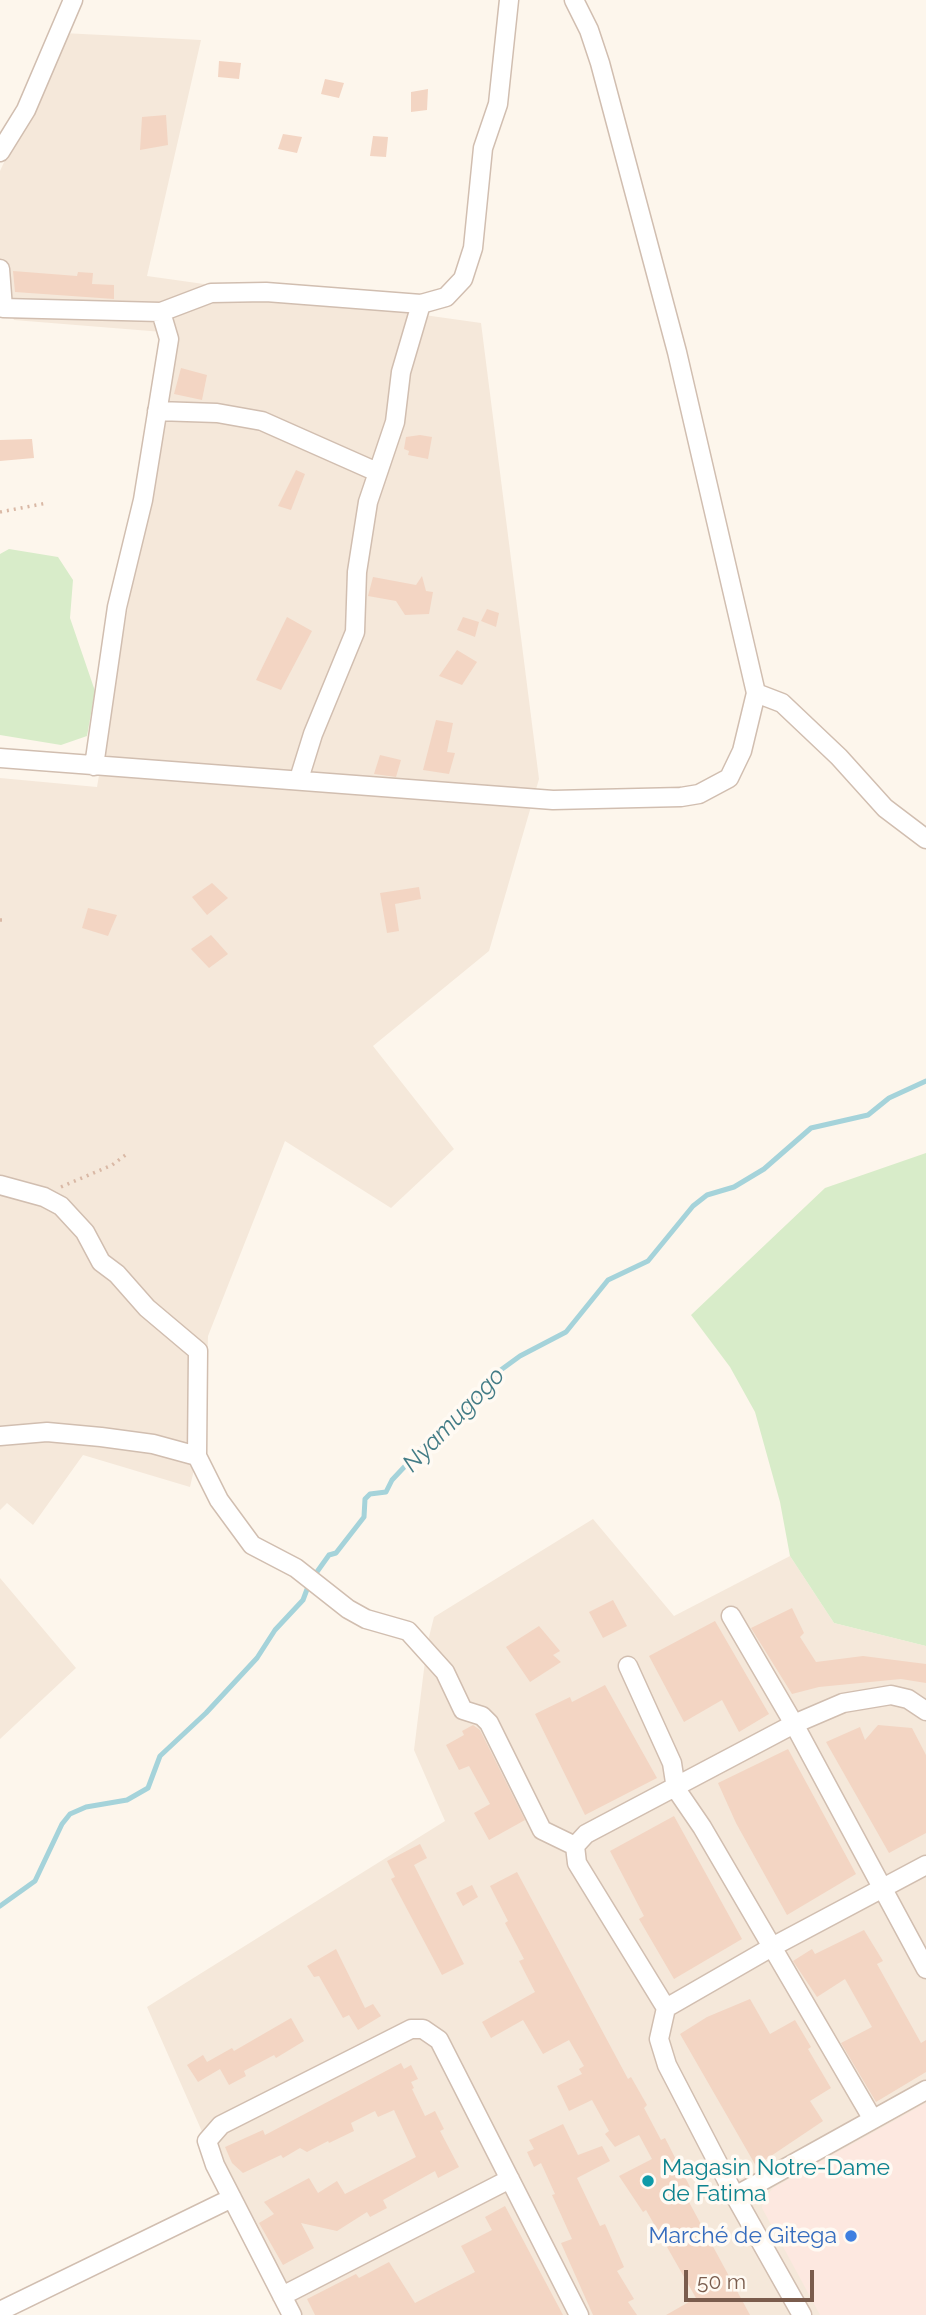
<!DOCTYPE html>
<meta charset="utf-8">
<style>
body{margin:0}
#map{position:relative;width:926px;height:2315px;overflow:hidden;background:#fdf6ec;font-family:Raleway,sans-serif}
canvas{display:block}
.scale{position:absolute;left:684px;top:2270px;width:130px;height:32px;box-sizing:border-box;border:4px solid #7a5c4d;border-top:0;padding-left:9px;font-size:21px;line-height:24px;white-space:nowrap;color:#7a5c4d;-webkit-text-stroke:5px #fffaf3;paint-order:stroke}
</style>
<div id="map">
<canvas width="926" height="2315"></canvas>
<div class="scale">50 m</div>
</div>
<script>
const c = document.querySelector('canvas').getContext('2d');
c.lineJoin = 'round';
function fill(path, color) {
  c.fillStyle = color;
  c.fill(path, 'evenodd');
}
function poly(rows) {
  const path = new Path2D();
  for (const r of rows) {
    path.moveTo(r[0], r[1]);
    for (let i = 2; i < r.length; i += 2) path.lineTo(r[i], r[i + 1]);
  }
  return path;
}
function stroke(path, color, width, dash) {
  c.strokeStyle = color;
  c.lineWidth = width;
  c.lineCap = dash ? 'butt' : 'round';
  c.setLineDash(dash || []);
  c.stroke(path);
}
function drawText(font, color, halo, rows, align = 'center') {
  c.font = font + ' Raleway,sans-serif';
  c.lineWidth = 7;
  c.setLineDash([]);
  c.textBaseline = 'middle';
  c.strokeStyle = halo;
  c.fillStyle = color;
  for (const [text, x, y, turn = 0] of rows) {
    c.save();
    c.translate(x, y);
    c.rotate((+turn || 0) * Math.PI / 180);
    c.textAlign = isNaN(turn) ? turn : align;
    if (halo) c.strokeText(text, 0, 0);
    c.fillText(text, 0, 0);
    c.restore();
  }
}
fill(poly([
 [63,33,201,40,147,276,481,323,539,779,489,951,373,1046,454,1149,391,1208,285,1141,208,1336,206,1417,190,1487,83,1455,33,1525,7,1503,0,1510,0,778,97,787,175,333,14,320,0,281,0,171],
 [593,1519,674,1616,790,1556,834,1623,926,1646,926,2315,283,2315,147,2007,445,1821,414,1750,427,1645,434,1617],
 [0,1578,76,1668,0,1739]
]), '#f5e8da');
fill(poly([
 [926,2103,926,2315,820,2315,762,2208,763,2200,773,2188]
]), '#fde8e0');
fill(poly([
 [9,549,58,557,73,580,70,618,95,691,87,736,61,745,0,735,0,554],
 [926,1153,926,1646,834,1623,790,1556,780,1502,755,1412,730,1367,691,1315,825,1188]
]), '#d8ecc9');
stroke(poly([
 [314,1576,329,1555,336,1553,364,1517,365,1499,370,1494,386,1492,392,1480,423,1447,465,1411,487,1380,520,1356,566,1332,608,1280,648,1261,693,1206,707,1195,734,1187,764,1169,811,1128,868,1115,889,1098,926,1081],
 [0,1906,35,1881,62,1824,70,1814,86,1807,127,1800,148,1788,160,1756,206,1713,257,1658,275,1630,303,1600,309,1584]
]), '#a5d3da', 5);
fill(poly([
 [219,61,241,63,239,79,218,77],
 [325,79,344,83,339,98,321,94],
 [428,89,427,110,411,112,411,92],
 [166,115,168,145,140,150,142,117],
 [283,134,302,137,297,153,278,149],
 [373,136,388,137,386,157,370,156],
 [13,271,77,276,78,272,93,273,92,284,114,285,114,299,15,292],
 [181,368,207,375,202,400,174,394],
 [420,435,432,437,428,459,408,455,409,451,404,449,406,437],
 [32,439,34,458,0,461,0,440],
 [296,470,305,474,291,510,278,506],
 [422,576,426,591,433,592,429,614,405,615,396,601,368,596,373,577,416,585],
 [487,609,499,613,496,627,481,621],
 [287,617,312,631,281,690,256,680],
 [463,617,479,622,475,637,457,630],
 [457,650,477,662,462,685,439,676],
 [436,720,453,723,447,752,455,753,449,774,423,770],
 [380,755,401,760,396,777,374,774],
 [212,883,228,898,207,915,192,897],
 [419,887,421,899,395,904,399,931,387,933,380,893],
 [88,908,117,915,108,936,82,928],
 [211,935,228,954,209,968,191,949],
 [613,1600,627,1626,603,1638,589,1612],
 [792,1608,804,1633,800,1637,816,1662,863,1656,926,1664,926,1683,901,1679,819,1687,792,1694,751,1628],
 [715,1621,769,1714,739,1732,722,1700,684,1722,649,1656],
 [539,1626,560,1651,553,1655,561,1662,530,1682,506,1647],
 [605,1685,657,1778,585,1815,535,1714,570,1697,572,1702],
 [473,1725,480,1730,525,1820,489,1840,474,1813,490,1804,469,1766,459,1770,446,1745,464,1735,462,1731],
 [878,1725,912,1728,926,1755,926,1833,889,1853,826,1742,860,1727,865,1740],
 [788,1749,856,1874,787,1915,736,1823,718,1783],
 [674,1816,742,1939,674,1979,639,1919,644,1916,610,1851],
 [420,1844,427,1858,414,1865,464,1964,442,1975,391,1879,395,1877,387,1861],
 [517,1872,628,2079,631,2077,647,2105,644,2108,661,2140,665,2138,690,2187,683,2191,750,2315,666,2315,696,2298,646,2210,643,2212,619,2176,652,2159,639,2135,615,2147,605,2134,609,2131,592,2100,569,2111,557,2086,582,2074,579,2069,584,2066,569,2040,543,2054,523,2020,491,2038,482,2022,535,1992,519,1961,524,1959,505,1923,508,1921,490,1886],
 [472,1885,478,1897,463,1906,456,1893],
 [864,1930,883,1961,877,1964,921,2043,926,2040,926,2072,876,2102,841,2043,872,2027,845,1979,817,1997,793,1961,812,1949,815,1954],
 [336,1949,365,2008,373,2004,381,2016,358,2030,349,2015,343,2018,319,1976,314,1977,307,1966],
 [750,1999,770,2034,795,2020,811,2047,808,2049,831,2088,810,2101,823,2121,756,2166,680,2034,707,2017],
 [291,2018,304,2041,276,2058,274,2055,244,2071,246,2076,229,2085,220,2069,198,2082,187,2065,203,2055,207,2062,232,2048,234,2051],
 [401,2063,404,2069,411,2065,418,2079,411,2082,414,2088,412,2089,425,2116,435,2111,444,2129,440,2131,459,2167,438,2178,435,2171,383,2200,387,2208,370,2217,367,2212,337,2231,301,2223,314,2248,283,2265,259,2223,274,2214,264,2202,309,2178,318,2193,337,2181,345,2194,416,2157,394,2110,378,2117,375,2111,351,2123,354,2131,329,2143,328,2141,307,2152,300,2148,283,2158,281,2155,243,2173,232,2163,225,2147,263,2130,265,2135],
 [563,2124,578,2155,602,2146,610,2161,577,2178,600,2226,605,2224,624,2267,617,2271,634,2299,628,2302,637,2315,593,2315,561,2243,572,2239,552,2195,555,2194,541,2163,534,2167,527,2152,534,2149,529,2140],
 [505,2206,563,2315,315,2315,307,2299,356,2274,359,2278,389,2262,415,2303,475,2272,461,2246,492,2230,485,2217]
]), '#f3d5c3');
const street = poly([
 [0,152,26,110,73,0],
 [0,269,3,308,161,312,211,293,266,292,421,304,446,297,463,279,473,248,483,148,498,104,509,0],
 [157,411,217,413,262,421,377,472],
 [756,693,782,703,839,757,885,808,926,839],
 [0,758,553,800,681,797,699,794,729,778,742,751,756,693,677,352,600,63,589,30,574,0],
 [94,766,117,607,143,500,169,339,161,312],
 [299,779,313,734,355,632,357,572,368,502,395,422,401,372,421,304],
 [0,1185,44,1197,61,1206,85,1232,101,1262,117,1274,147,1308,198,1351,197,1456],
 [0,1436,47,1432,101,1437,153,1444,197,1456,219,1500,252,1545,296,1568,348,1609,366,1619,408,1631,445,1672,463,1710,482,1716,489,1723,542,1830,575,1846],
 [731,1616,794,1724,926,1969],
 [628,1666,672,1763,676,1789,702,1827,872,2118],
 [666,2008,772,1947,926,1865],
 [735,2196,926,2090],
 [282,2296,510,2179],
 [0,2311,232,2198],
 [292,2315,215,2165,207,2141,221,2125,411,2029,423,2029,439,2040,579,2315],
 [802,2315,735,2196,667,2065,659,2039,666,2008,577,1863,575,1846,586,1834,794,1724,843,1703,891,1695,908,1699,926,1711]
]);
stroke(street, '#d1beb0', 21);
stroke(poly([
 [0,512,47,503],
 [0,920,6,920],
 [61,1187,112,1165,127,1154]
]), '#d9b8a5', 3.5, [2, 5]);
stroke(street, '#fff', 18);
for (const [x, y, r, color] of [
 [648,2181,7,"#0f9aa8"],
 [851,2236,7,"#3f7fe0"]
]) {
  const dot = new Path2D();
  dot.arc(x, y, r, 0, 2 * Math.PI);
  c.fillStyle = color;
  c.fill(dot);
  stroke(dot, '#fffaf3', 2.5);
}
drawText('23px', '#0d838f', '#fffaf3', [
 ["Magasin Notre-Dame",662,2168],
 ["de Fatima",662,2194]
], 'left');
drawText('23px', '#366cbe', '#fffaf3', [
 ["Marché de Gitega",837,2236]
], 'right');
drawText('italic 24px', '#437c86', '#fffaf3', [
 ["Nyamugogo",454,1420,-46]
]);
</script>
